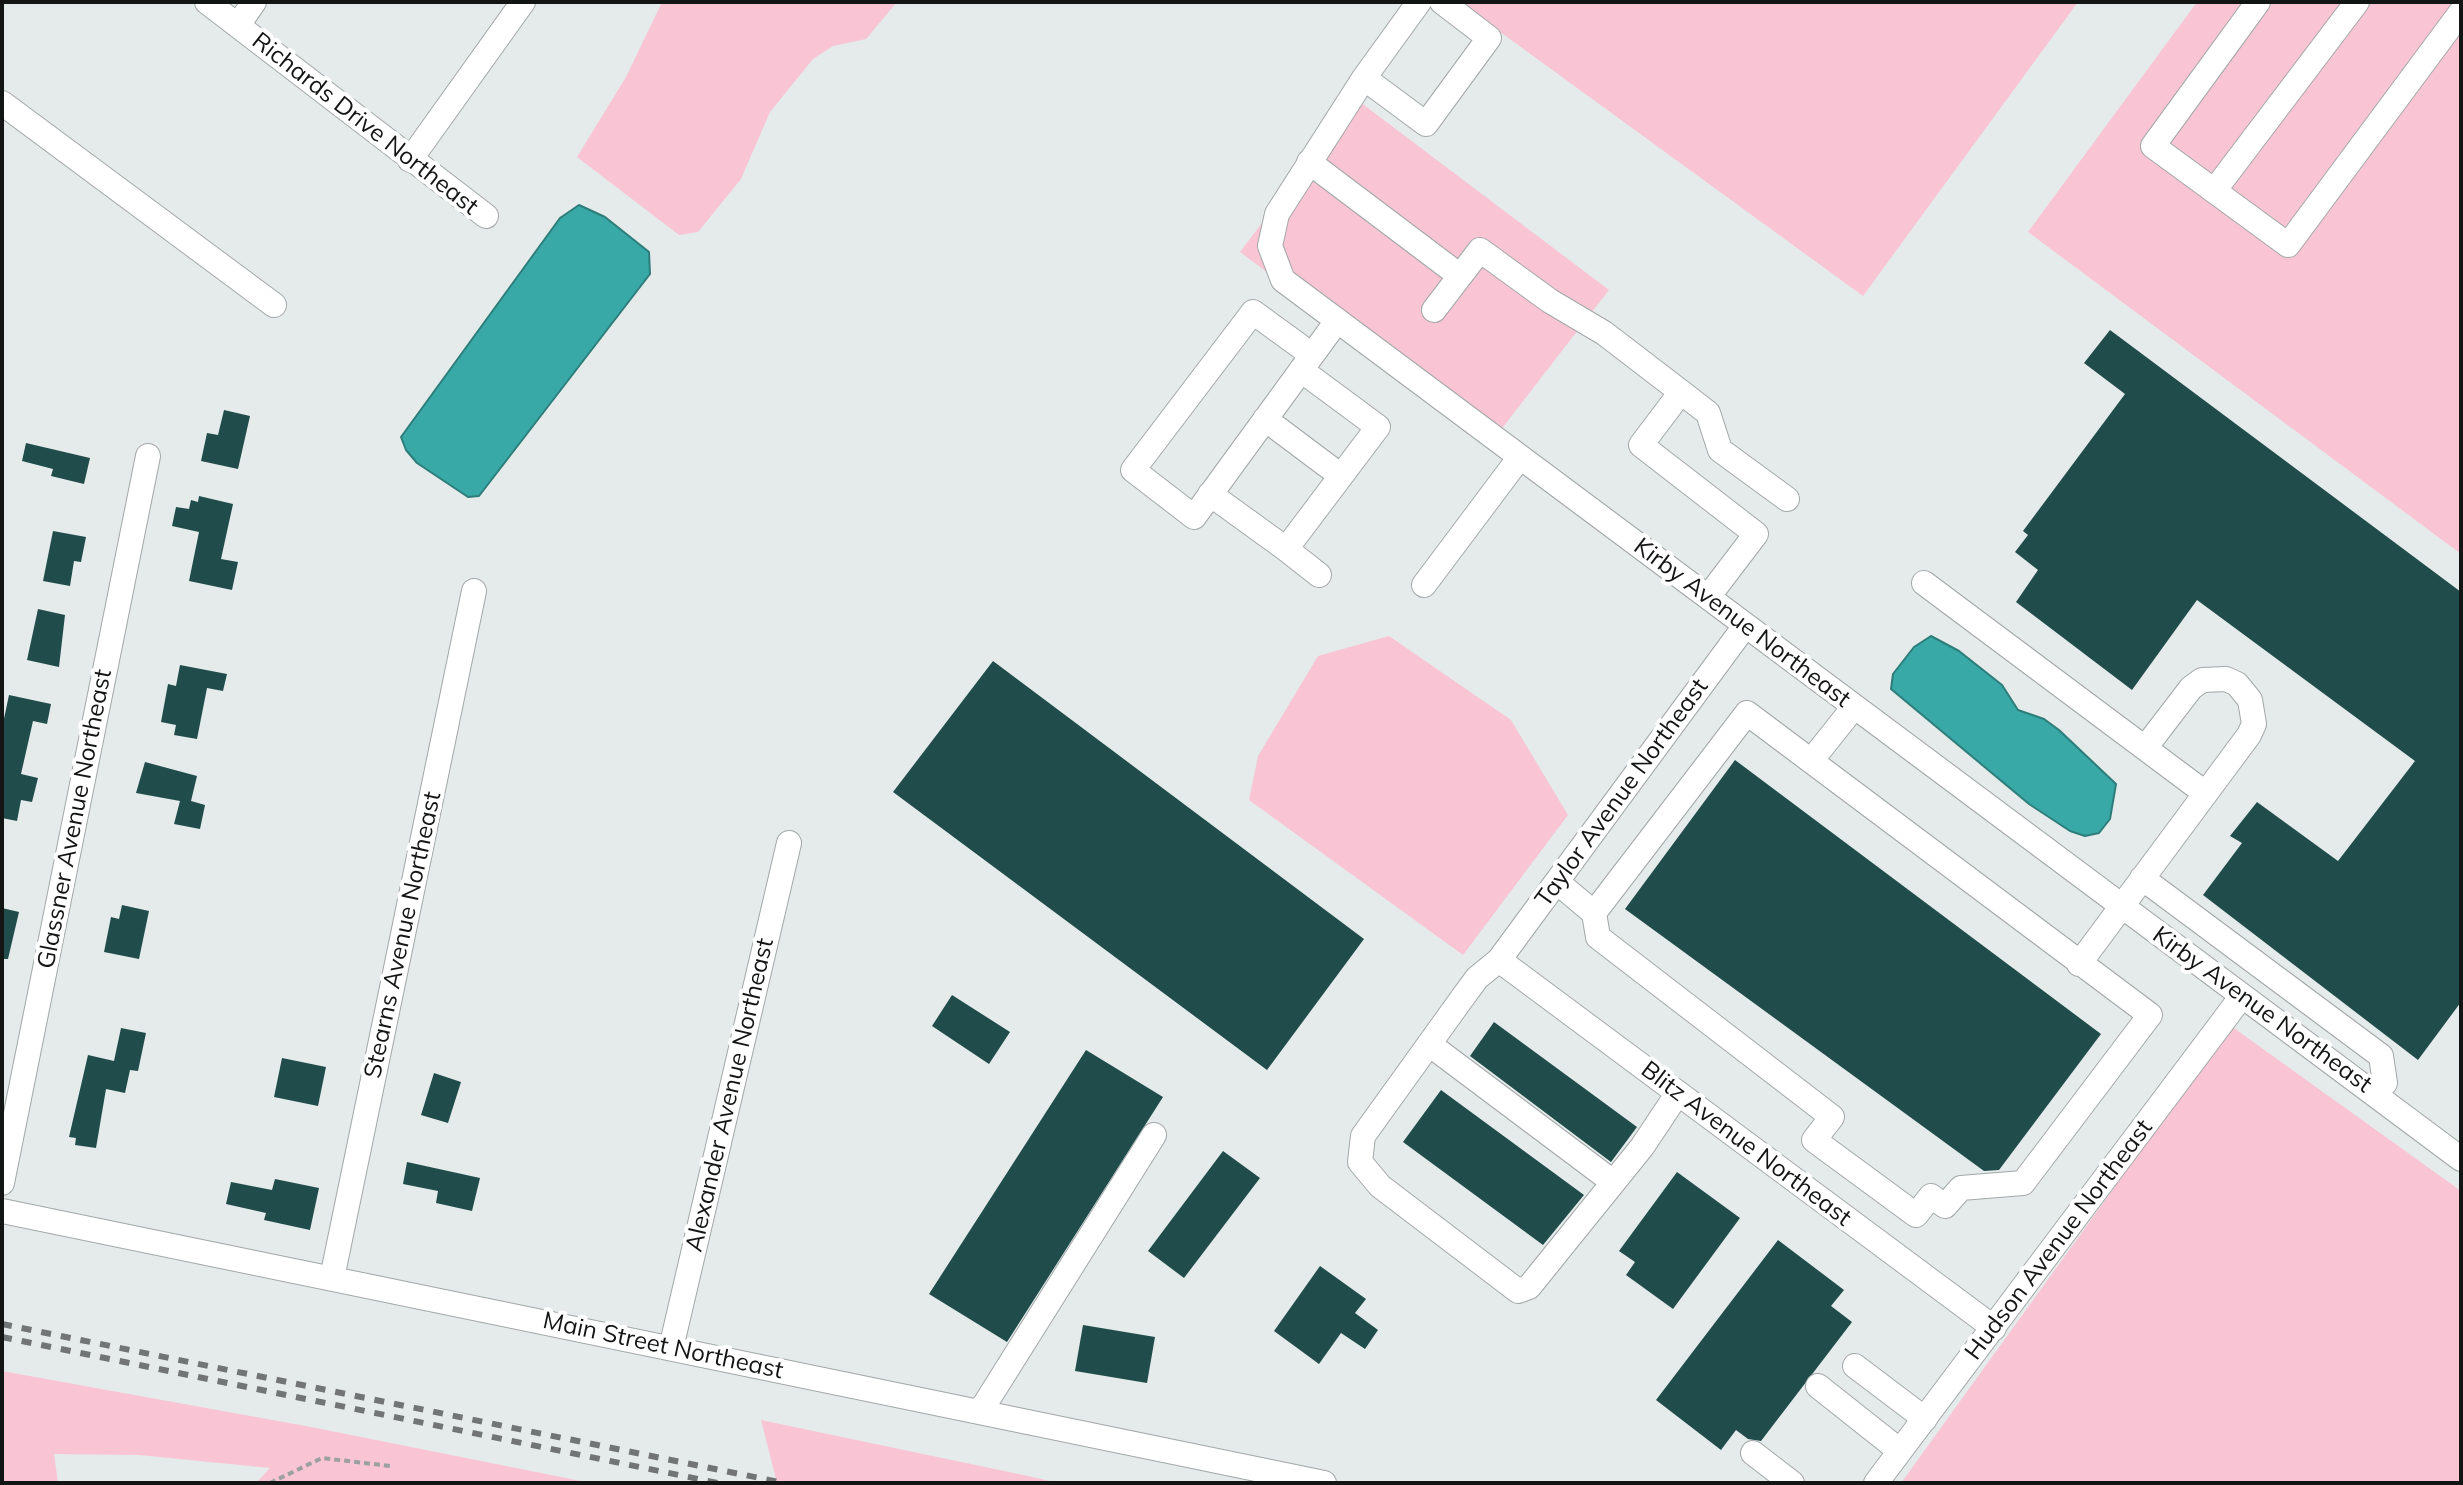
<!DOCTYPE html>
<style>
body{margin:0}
#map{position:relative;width:2463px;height:1485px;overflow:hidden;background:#e5eaea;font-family:Mulish,sans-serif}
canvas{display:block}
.frame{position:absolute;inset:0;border:4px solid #131514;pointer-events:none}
</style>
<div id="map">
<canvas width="2463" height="1485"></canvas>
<div class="frame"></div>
</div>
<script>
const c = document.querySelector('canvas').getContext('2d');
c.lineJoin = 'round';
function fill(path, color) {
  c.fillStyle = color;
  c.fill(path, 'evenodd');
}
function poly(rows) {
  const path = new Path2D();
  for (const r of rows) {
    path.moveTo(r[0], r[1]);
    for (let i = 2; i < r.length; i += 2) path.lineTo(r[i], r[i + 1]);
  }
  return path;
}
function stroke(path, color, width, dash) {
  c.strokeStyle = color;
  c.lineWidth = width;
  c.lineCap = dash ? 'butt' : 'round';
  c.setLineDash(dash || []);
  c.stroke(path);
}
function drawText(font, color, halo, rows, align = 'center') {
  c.font = font + ' Mulish,sans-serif';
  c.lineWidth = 8;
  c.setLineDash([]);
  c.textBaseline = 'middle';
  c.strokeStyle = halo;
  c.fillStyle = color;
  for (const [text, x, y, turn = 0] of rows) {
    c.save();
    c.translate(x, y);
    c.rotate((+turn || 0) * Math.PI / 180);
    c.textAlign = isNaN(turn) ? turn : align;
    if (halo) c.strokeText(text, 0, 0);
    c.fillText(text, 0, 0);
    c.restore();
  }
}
fill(poly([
 [662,2,897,2,866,39,833,46,813,59,770,112,741,179,698,232,679,235,577,157,626,77],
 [1459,2,2078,2,1863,296],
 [2197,2,2461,2,2461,554,2028,232],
 [1356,99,1609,290,1493,440,1240,252],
 [1389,636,1511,720,1568,815,1463,955,1249,800,1258,756,1318,656],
 [2231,1026,2461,1191,2461,1483,1901,1483],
 [2,1371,311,1427,591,1483,256,1483,270,1468,139,1455,54,1454,58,1483,2,1483],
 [761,1420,1028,1476,1058,1483,777,1483]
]), '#f9c5d5');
const water = poly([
 [579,205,605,217,649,252,650,274,479,496,468,497,417,463,406,450,401,437,560,218,579,205],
 [1931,636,1959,651,2002,685,2018,710,2044,719,2059,730,2116,784,2110,819,2099,833,2085,836,2070,831,2029,804,1891,689,1893,674,1914,647,1931,636]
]);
fill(water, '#38a9a6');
stroke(water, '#2d7d7a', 2);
fill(poly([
 [2110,330,2461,592,2461,1002,2418,1060,2203,895,2242,843,2230,836,2257,802,2338,861,2415,761,2197,600,2132,690,2016,602,2038,570,2015,552,2028,535,2023,531,2125,394,2084,363],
 [224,410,250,416,238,469,201,461,207,433,218,435],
 [26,443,90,458,84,484,51,476,53,469,22,461],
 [199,496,233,504,221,559,238,562,232,590,189,581,199,532,172,526,176,507,189,509,191,500,198,502],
 [53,531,86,537,81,562,74,561,70,586,43,581],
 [38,609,65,615,59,667,27,660],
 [993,661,1364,939,1267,1070,893,792],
 [180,665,227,674,223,691,207,688,197,739,174,735,176,725,161,722,168,684,176,686],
 [9,695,51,704,47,724,33,721,21,774,38,778,32,802,21,800,17,821,2,818,2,728],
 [1735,760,2101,1034,1999,1170,1984,1171,1625,909],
 [145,762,197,776,191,801,205,805,200,829,174,824,180,801,136,793],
 [122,905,149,911,139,959,104,952,111,917,119,919],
 [2,908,19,912,8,959,2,959],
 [952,995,1010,1032,989,1064,932,1026],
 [1494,1022,1637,1127,1611,1162,1470,1056],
 [121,1028,146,1033,138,1071,130,1070,125,1093,106,1089,96,1148,75,1145,76,1138,69,1137,88,1055,114,1061],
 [1086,1050,1163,1097,1007,1342,929,1294],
 [282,1058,326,1067,318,1106,274,1097],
 [434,1073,461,1082,448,1123,421,1115],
 [1441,1090,1584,1195,1543,1245,1403,1142],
 [1223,1151,1260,1178,1184,1278,1148,1251],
 [407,1162,480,1178,472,1211,436,1203,438,1191,403,1184],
 [1677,1172,1740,1218,1673,1309,1626,1275,1635,1262,1619,1251],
 [275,1179,319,1188,310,1230,264,1220,266,1213,226,1204,231,1182,272,1190],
 [1778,1240,1844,1290,1831,1306,1852,1322,1761,1441,1748,1439,1736,1430,1721,1450,1656,1400],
 [1320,1266,1366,1299,1355,1313,1378,1330,1365,1349,1341,1333,1319,1364,1274,1331],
 [1083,1325,1155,1337,1147,1383,1075,1371]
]), '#204d4c');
const minor = poly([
 [207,2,486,216],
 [1419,2,1364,78,1277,214,1270,246,1283,280,2461,1159],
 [2258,2,2153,146,2288,245,2461,12],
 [238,25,254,2],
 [1364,78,1426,124,1489,38,1442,2],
 [2,103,274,305],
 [410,160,523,2],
 [1309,162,1460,276],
 [2214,191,2357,2],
 [1434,310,1480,250,1550,301,1604,333,1681,392],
 [1312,355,1253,312,1133,470,1194,517,1337,321],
 [1265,419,1341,476],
 [1210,494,1286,549,1378,427,1301,370],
 [1286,549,1319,575],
 [1924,583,2205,793],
 [1424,585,1520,457],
 [1708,597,1756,534,1641,445,1681,392,1708,413,1720,450,1787,499],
 [1811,761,1854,707],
 [2142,878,2381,1056,2385,1083],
 [1557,882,1594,913,1598,937,1832,1117,1814,1140,1916,1215,1931,1196,1945,1206,1961,1188,2023,1183,2150,1015,1747,713,1594,913],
 [1499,960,1994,1328],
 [2079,964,2249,735,2254,724,2250,700,2237,684,2226,679,2202,680,2191,688,2145,748],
 [1429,1044,1613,1182],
 [1678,1093,1642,1147,1529,1287,1518,1291,1380,1186,1360,1162,1363,1136,1463,997,1477,978,1499,960,1745,626],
 [2,1183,148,456],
 [2,1211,1324,1483],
 [332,1278,474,591],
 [671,1348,789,843],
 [1855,1366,1925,1419],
 [1818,1386,1900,1451],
 [980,1412,1154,1135],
 [1753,1453,1792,1483],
 [1876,1483,2242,996]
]);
stroke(minor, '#a2a7a7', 26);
stroke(poly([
 [270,1483,322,1458,390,1466]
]), '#9ca0a0', 4, [6, 4]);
stroke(minor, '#fff', 24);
stroke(poly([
 [2,1324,784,1483],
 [2,1337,718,1483]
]), '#727575', 6, [10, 10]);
drawText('24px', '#131514', '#fff', [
 ["Richards Drive Northeast",365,124,38],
 ["Kirby Avenue Northeast",1742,623,37],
 ["Taylor Avenue Northeast",1622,793,-54],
 ["Glassner Avenue Northeast",75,819,-79],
 ["Stearns Avenue Northeast",403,935,-78],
 ["Kirby Avenue Northeast",2262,1010,36],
 ["Alexander Avenue Northeast",730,1095,-77],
 ["Blitz Avenue Northeast",1746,1144,37],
 ["Hudson Avenue Northeast",2059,1240,-53],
 ["Main Street Northeast",663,1346,12]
]);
</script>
